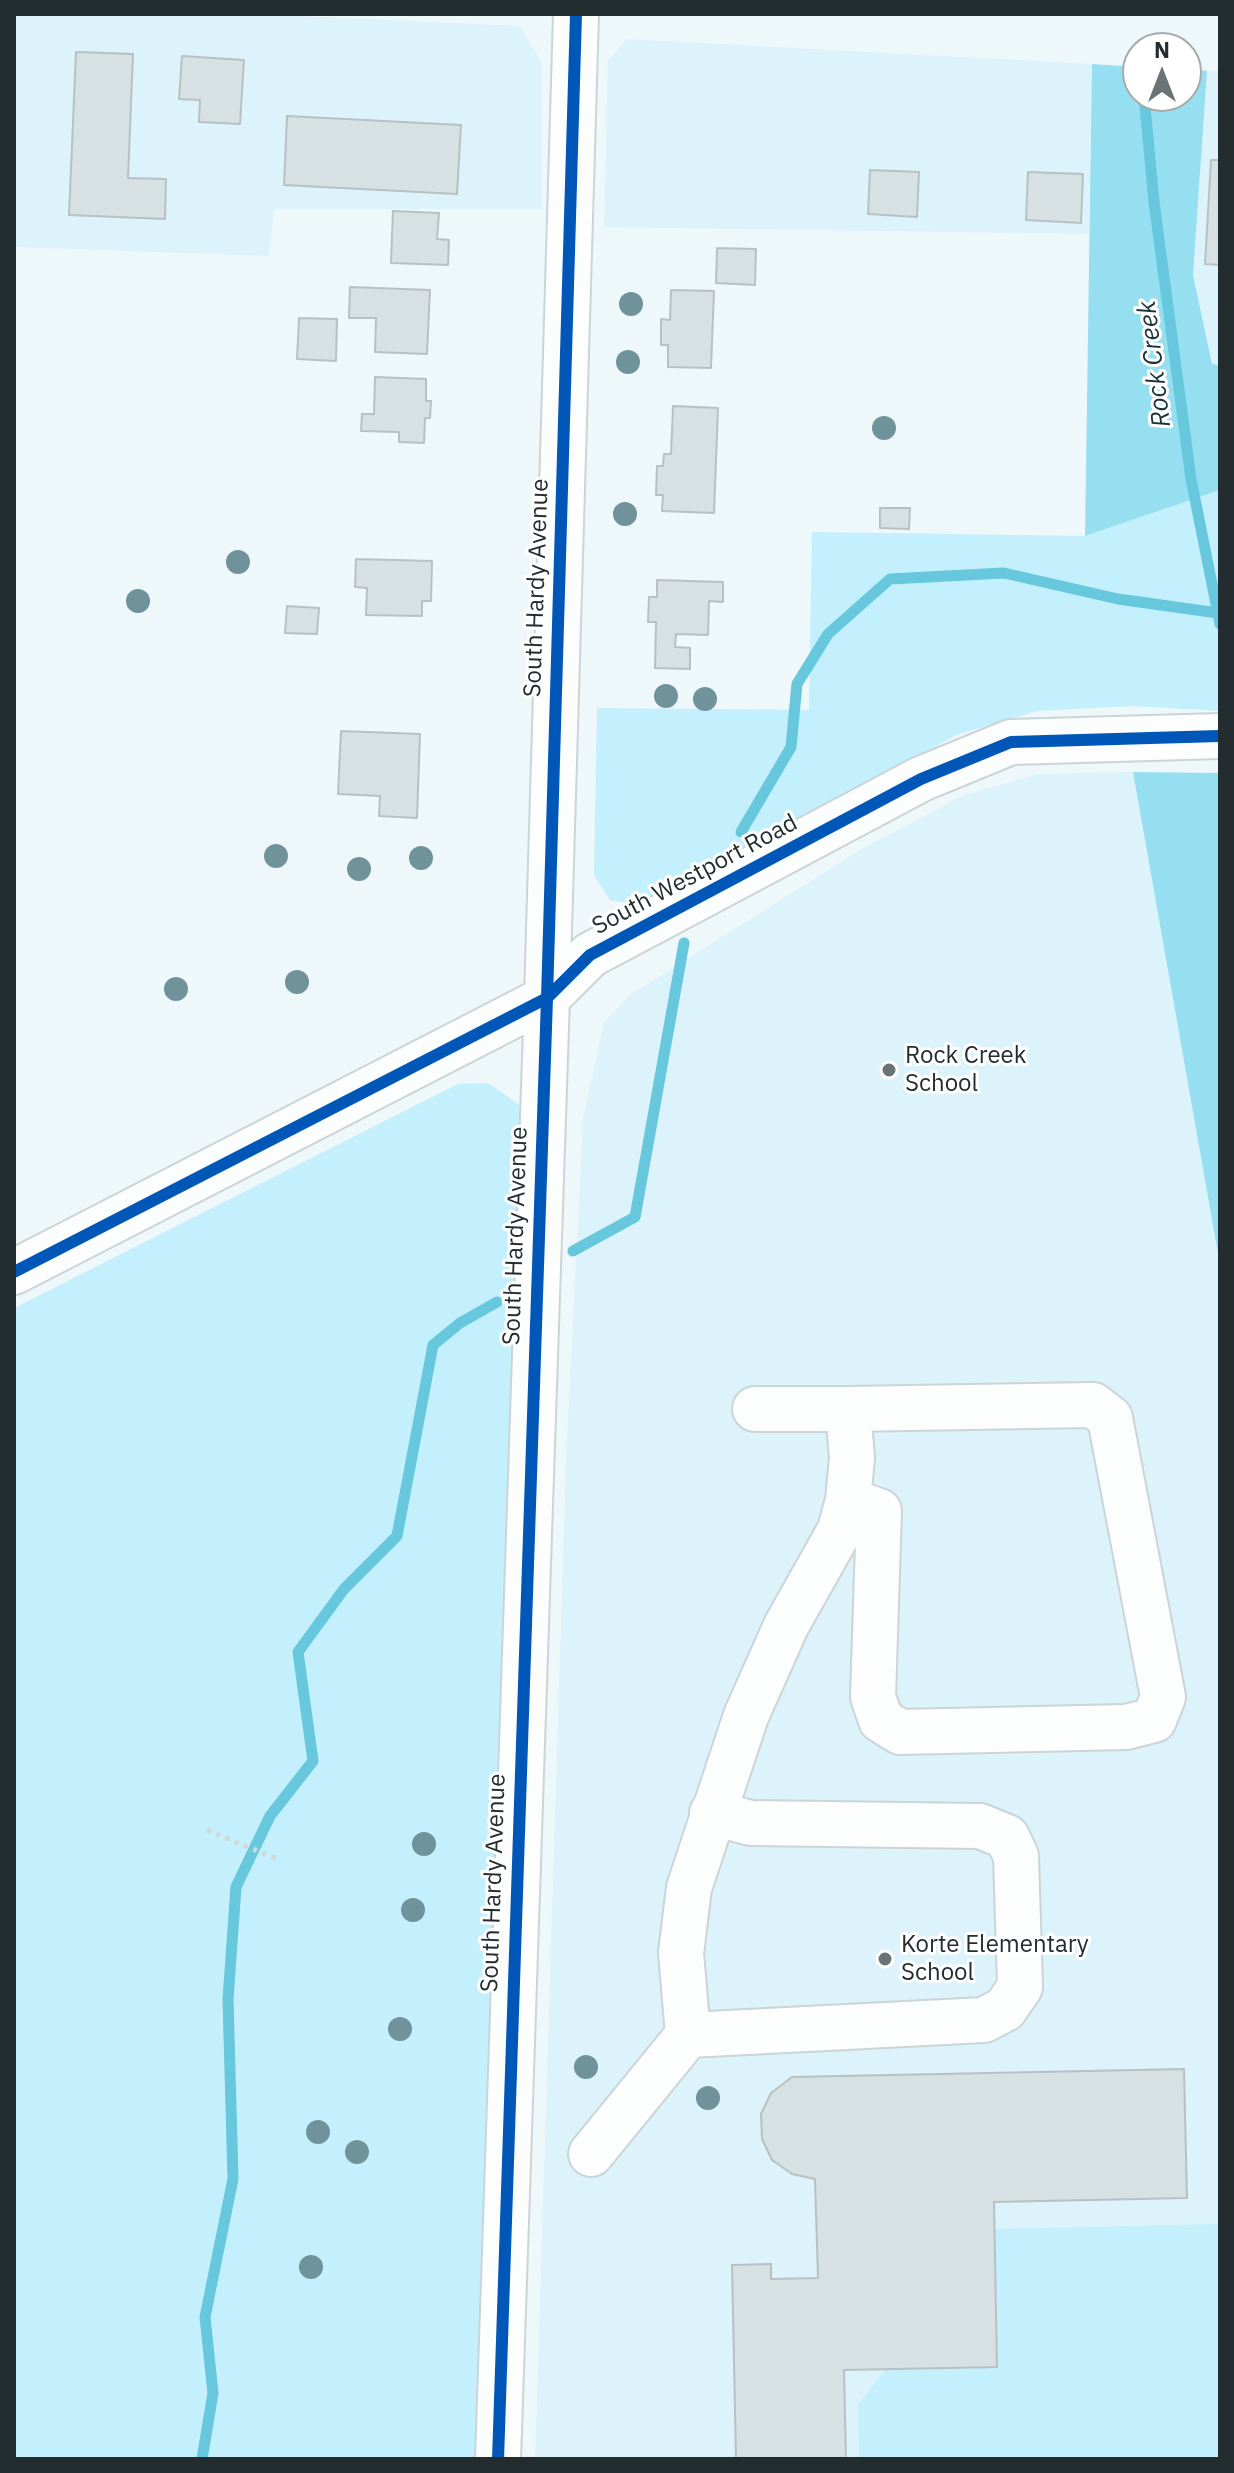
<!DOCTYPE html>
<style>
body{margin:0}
#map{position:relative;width:1234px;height:2473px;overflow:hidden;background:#eef7fa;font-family:"IBM Plex Sans",sans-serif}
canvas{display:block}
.frame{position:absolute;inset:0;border:16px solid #232d30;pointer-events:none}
.north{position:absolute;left:1122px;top:32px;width:80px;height:80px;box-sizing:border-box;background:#fff;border:2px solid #a7abac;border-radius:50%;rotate:0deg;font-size:22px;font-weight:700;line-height:32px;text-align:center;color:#232d30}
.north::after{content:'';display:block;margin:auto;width:28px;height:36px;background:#6a7477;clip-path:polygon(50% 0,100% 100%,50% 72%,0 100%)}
</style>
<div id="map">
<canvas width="1234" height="2473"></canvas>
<div class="frame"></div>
<div class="north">N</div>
</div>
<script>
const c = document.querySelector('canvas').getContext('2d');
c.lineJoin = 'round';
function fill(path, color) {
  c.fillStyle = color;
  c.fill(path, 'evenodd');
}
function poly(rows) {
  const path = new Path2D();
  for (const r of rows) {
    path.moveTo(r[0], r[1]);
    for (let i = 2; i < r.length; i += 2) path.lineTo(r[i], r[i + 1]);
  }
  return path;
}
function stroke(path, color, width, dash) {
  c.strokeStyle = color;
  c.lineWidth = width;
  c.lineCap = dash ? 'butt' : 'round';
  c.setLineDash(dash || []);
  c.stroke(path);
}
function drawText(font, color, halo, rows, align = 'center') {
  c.font = font + ' "IBM Plex Sans",sans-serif';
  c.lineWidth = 6;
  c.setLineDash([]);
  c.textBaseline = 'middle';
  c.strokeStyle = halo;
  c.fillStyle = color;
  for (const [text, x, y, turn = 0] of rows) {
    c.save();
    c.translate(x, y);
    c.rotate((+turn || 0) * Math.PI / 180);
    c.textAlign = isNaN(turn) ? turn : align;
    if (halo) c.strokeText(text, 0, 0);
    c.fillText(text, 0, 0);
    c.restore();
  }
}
fill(poly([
 [14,14,255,14,520,26,542,63,542,209,274,209,269,256,14,247],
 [627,39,1092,64,1089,234,604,227,608,61],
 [1207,71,1220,71,1220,365,1212,364,1193,275],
 [1133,772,1220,1265,1220,2459,535,2459,566,1458,583,1119,604,1022,630,995,863,848,964,795,1038,774]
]), '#dcf3fb');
fill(poly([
 [1220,490,1220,711,1134,706,1037,711,956,735,664,897,634,904,610,900,594,875,597,708,809,710,812,532,1085,536],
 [488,1083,521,1106,478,2459,14,2459,14,1308,458,1084],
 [1220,2224,1220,2459,859,2459,858,2405,994,2229]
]), '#c3f0fc');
fill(poly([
 [1092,64,1138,67,1138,96,1186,96,1186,69,1207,71,1193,275,1212,364,1220,365,1220,490,1085,536],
 [1133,772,1220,773,1220,1265]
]), '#96dff1');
stroke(poly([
 [1144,96,1154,202,1191,479,1220,624],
 [741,832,791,747,797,684,828,634,890,579,1004,573,1118,599,1218,613],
 [573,1251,635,1217,684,943],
 [202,2459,213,2393,205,2317,233,2179,228,1999,236,1887,270,1816,313,1761,298,1652,344,1589,397,1536,433,1345,460,1323,497,1302]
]), '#66c7dd', 11);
const building = poly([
 [76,52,133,54,128,178,166,179,165,219,69,215,76,52],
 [182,56,244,60,240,124,199,122,200,100,179,99,182,56],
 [287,116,461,125,457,194,284,185,287,116],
 [1211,160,1220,160,1220,265,1205,264,1211,160],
 [870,170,919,172,917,217,868,214,870,170],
 [1028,172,1083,174,1081,223,1026,220,1028,172],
 [393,211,439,213,437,239,449,240,448,265,391,263,393,211],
 [717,248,756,249,755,285,716,283,717,248],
 [350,287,430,290,427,354,375,352,376,318,349,318,350,287],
 [671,290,714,291,711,368,668,367,668,345,661,345,661,319,670,320,671,290],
 [299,318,337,319,336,361,297,359,299,318],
 [375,377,426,379,426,401,431,401,430,418,425,418,424,443,399,442,399,432,361,431,362,414,374,414,375,377],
 [673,406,718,408,714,513,662,511,663,495,656,495,657,466,663,466,664,454,671,454,673,406],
 [880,508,910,508,909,529,880,528,880,508],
 [356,559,432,561,431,601,422,601,422,616,366,615,367,588,355,587,356,559],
 [657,580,723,582,723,602,709,601,708,635,676,634,675,647,690,648,690,669,655,668,656,622,648,622,649,597,657,597,657,580],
 [287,606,319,608,317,634,285,633,287,606],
 [341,731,420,734,417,818,379,816,380,796,338,794,341,731],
 [1184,2069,1187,2198,994,2202,997,2367,844,2370,846,2459,736,2459,732,2265,771,2264,771,2279,818,2278,815,2179,792,2174,772,2160,762,2139,761,2114,771,2093,792,2077,1184,2069]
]);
fill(building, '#d7e0e3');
stroke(building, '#b8c0c3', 2);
const minor = poly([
 [14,1272,547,998,590,955,921,779,1011,742,1220,736],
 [848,1409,1093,1405,1110,1418,1163,1697,1154,1720,1126,1727,900,1732,881,1720,873,1697,879,1511,848,1500],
 [688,2035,681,1953,689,1888,746,1716,786,1626,840,1530,848,1500,852,1458,848,1409,755,1409],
 [591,2154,688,2035,984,2020,1005,2009,1020,1987,1016,1856,1007,1837,980,1826,751,1823,712,1813],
 [498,2459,547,998,576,14]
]);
stroke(minor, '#cbd4d7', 48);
stroke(poly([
 [207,1830,277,1859]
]), '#d3d6d7', 5, [4, 6]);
stroke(minor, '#fcfefe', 44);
stroke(poly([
 [14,1272,547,998,590,955,921,779,1011,742,1220,736],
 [498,2459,547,998,576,14]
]), '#0057b8', 12);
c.fillStyle = '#70939b';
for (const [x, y] of [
 [631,304],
 [628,362],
 [884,428],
 [625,514],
 [238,562],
 [138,601],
 [666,696],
 [705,699],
 [276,856],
 [421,858],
 [359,869],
 [297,982],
 [176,989],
 [424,1844],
 [413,1910],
 [400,2029],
 [586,2067],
 [708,2098],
 [318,2132],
 [357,2152],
 [311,2267]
]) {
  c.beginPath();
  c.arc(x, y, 12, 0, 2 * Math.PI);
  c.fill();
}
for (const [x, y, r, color] of [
 [889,1070,8,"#6a7477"],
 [885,1959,8,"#6a7477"]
]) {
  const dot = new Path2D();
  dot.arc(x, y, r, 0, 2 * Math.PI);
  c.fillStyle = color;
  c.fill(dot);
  stroke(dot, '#fff', 3);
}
drawText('24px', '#232d30', '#fff', [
 ["South Hardy Avenue",537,588,-88],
 ["South Westport Road",695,875,-28],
 ["South Hardy Avenue",516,1236,-88],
 ["South Hardy Avenue",494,1883,-88]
]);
drawText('24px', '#232d30', '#fff', [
 ["Rock Creek",905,1056],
 ["School",905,1084],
 ["Korte Elementary",901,1945],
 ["School",901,1973]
], 'left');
drawText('italic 26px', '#1e3339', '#fff', [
 ["Rock Creek",1155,364,-97]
]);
</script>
